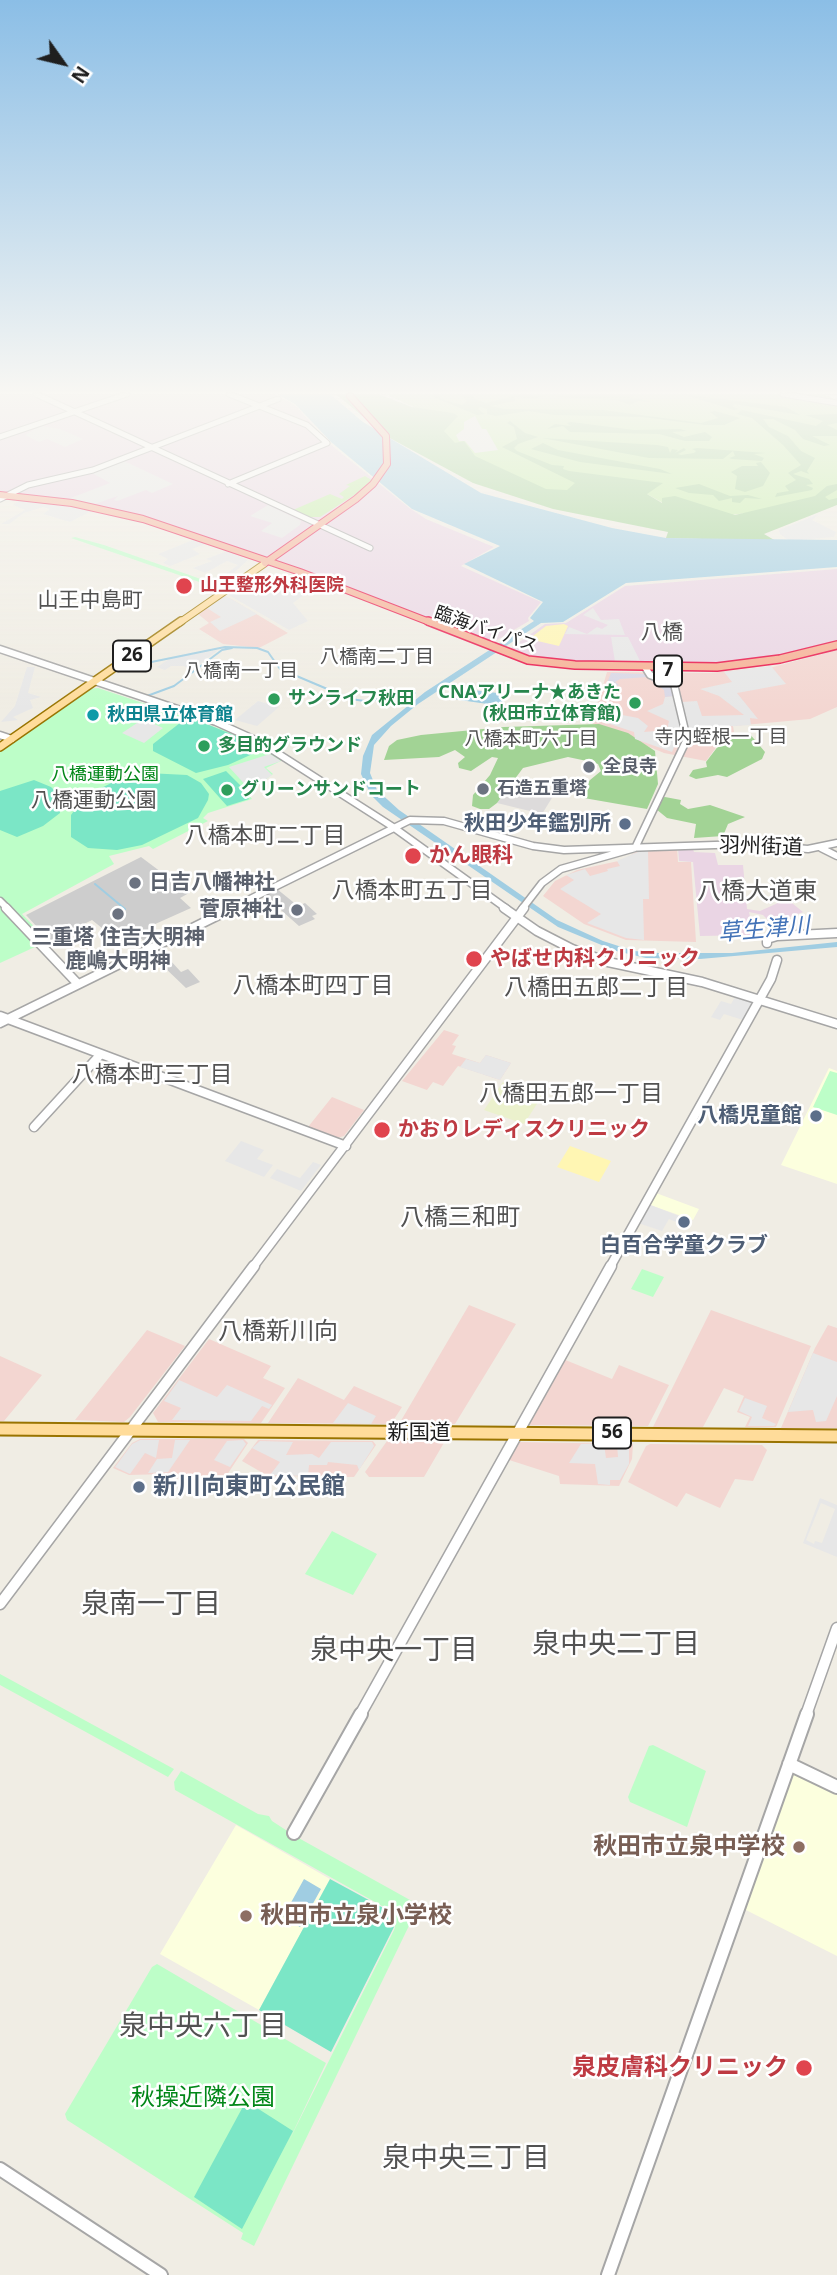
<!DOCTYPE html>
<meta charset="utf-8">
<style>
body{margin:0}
#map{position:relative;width:837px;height:2275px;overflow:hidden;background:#f0ede4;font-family:"Noto Sans",sans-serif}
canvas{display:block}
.north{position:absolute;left:28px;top:28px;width:70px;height:70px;-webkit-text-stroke:5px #fff;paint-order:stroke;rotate:124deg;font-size:19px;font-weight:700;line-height:28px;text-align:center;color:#1f1f1f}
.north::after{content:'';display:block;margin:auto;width:24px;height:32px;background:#1f1f1f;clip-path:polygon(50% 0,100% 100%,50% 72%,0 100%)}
</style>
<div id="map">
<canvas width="837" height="2275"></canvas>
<div class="north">N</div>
</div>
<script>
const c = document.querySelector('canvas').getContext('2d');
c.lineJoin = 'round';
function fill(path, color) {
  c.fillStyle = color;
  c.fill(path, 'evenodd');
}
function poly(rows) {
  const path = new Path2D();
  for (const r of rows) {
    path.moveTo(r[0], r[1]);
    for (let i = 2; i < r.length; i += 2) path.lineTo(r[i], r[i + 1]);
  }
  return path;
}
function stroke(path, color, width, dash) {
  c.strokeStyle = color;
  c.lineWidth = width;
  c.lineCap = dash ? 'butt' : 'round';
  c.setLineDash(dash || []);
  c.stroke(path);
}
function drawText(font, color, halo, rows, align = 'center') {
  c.font = font + ' "Noto Sans","Noto Sans JP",sans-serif';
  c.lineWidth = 5;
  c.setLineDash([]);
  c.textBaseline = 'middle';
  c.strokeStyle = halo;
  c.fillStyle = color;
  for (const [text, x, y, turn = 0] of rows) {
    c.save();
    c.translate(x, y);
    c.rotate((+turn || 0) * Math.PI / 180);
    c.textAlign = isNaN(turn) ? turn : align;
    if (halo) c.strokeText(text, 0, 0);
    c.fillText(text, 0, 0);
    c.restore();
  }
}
fill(poly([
 [512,783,555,793,542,814,497,803]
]), '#dddbdb');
fill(poly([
 [225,596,233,600,288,633,259,648,223,644,199,629,209,623,198,614],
 [837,650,837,707,810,719,733,726,734,732,715,738,718,745,706,761,664,753,592,723,607,672,709,673,773,667],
 [677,848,678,862,691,862,696,942,626,940,584,924,543,896,555,881,577,870,623,860,639,850],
 [444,1030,459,1035,452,1045,456,1046,452,1054,480,1063,486,1055,511,1063,500,1080,458,1066,443,1086,433,1082,427,1090,402,1081],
 [332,1097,364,1110,344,1136,337,1138,308,1127],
 [469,1305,516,1324,455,1424,399,1424],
 [711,1310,811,1346,776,1427,745,1427,750,1417,737,1412,744,1396,724,1388,703,1427,653,1427],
 [828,1325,837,1328,837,1428,781,1428,815,1348],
 [147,1330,185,1346,130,1417,124,1422,75,1420],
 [209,1339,271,1366,263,1378,285,1388,261,1423,158,1422,153,1413],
 [0,1356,42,1375,4,1421,0,1421],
 [563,1359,612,1379,619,1365,669,1385,648,1426,526,1425],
 [298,1378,344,1400,354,1386,402,1407,391,1424,268,1423],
 [140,1439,244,1439,248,1443,215,1493,166,1474,129,1475,113,1468,132,1443],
 [258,1440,373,1441,376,1445,354,1477,268,1476,242,1461],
 [387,1441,445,1441,424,1477,369,1477,365,1472],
 [518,1442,633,1444,632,1459,619,1486,560,1484,559,1476,506,1459],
 [650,1444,762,1445,767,1450,753,1481,735,1479,720,1508,686,1493,677,1507,628,1482,646,1446]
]), '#f3d6d1');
fill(poly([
 [0,394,275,394,296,406,330,444,408,507,426,519,494,547,461,566,541,602,528,618,529,621,492,643,259,554,143,517,104,507,0,498],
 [837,569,837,642,813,650,737,664,551,662,505,652,545,624,566,623,625,586],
 [692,847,694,852,715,853,718,865,743,865,747,909,760,911,787,899,803,912,772,924,763,915,749,912,754,935,700,936,693,862,679,861,678,848]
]), '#ead5e4');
fill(poly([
 [829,1068,837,1071,837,1184,781,1165],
 [656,1193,699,1209,693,1220,650,1205],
 [789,1764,837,1787,837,1956,740,1907],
 [236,1825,330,1879,259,2010,160,1954]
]), '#fcffde');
fill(poly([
 [141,857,189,893,180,898,191,908,153,925,155,927,144,932,157,943,150,946,134,933,118,941,92,920,50,941,26,915],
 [277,889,298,906,305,903,317,914,312,916,315,919,299,926,264,895],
 [157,946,181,972,188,969,200,982,186,988,163,966,167,963,153,948]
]), '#cdcdcd');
fill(poly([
 [503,1082,542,1096,524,1124,484,1110]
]), '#ebf1cd');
fill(poly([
 [386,394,823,394,837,400,837,501,716,517,679,512,647,494,552,498,462,455,432,416],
 [365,476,373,481,370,485,320,517,309,517,293,510,330,494,342,499,344,497,339,494,350,486,346,485]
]), '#c3efa5');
fill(poly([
 [336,394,378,394,412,407,453,413,458,416,444,431,455,443,464,441,475,456,546,489,567,490,575,483,502,447,517,439,514,427,507,423,510,421,525,433,538,437,518,444,514,448,517,451,552,465,564,466,563,469,569,471,663,483,647,494,662,503,662,498,675,496,735,515,815,496,827,486,837,484,837,490,825,497,829,500,837,498,837,505,764,534,776,541,666,538,668,532,553,509,473,483,386,436],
 [426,394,438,394,441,399,462,405,467,401,460,394,472,394,475,399,486,403,522,394,544,396,534,399,515,397,515,401,490,406,505,409,603,410,701,423,718,418,710,412,715,411,740,418,724,425,705,425,642,417,555,415,528,411,496,416,487,414,487,409,480,407,478,409,485,414,477,415,433,397,436,394],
 [584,394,634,394,630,397,652,402,638,401,630,405,617,400,554,397],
 [682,394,786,407,800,415,734,404,732,406,738,409,734,410],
 [742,410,816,426,823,421,805,415,837,414,837,423,827,425,837,430,837,436,812,436,830,445,824,446,803,439,795,430,773,419,763,419,769,427,788,436,801,451,815,458,807,471,809,474,801,471,793,474,809,479,813,484,806,485,813,488,812,490,775,497,777,493,789,491,785,486,796,480,788,473,801,465,783,445,752,418,737,414],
 [571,422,634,430,680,429,687,431,672,432,684,437,705,432,712,437,709,441,685,441,659,434,570,432,563,426,547,429,555,424,571,426,567,423],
 [542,438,657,445,668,447,670,453,672,449,678,450,675,453,684,448,686,450,678,454,681,455,694,453,696,451,692,449,697,448,766,453,754,454,764,458,762,461,732,459,729,458,735,456,733,451,723,459,649,458],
 [543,443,558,450,660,469,672,474,580,462,531,449],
 [761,462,770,473,763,486,745,492,735,489,737,476,731,472,742,466,758,466,756,463],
 [699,484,730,496,748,495,762,499,745,498,740,503,732,502,732,498,719,501,713,495,689,493,675,488],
 [599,724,628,733,655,751,658,784,647,809,578,797,590,780,601,771,598,764,587,761,568,757,523,768,497,803,489,809,480,809,472,806,473,795,490,775,498,758,492,757,471,771,459,768,458,763,465,757,455,750,439,757,384,760,389,746,397,740,421,735,504,727],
 [749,733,765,752,762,759,727,777,718,775,696,779,689,776,693,770,707,767,706,762,719,745,718,739,729,734],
 [665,797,681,800,680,804,688,809,710,805,745,817,728,824,723,836,694,838,696,824,667,818,656,809,660,798]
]), '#a2d395');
fill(poly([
 [564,624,568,626,559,646,529,639,546,626],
 [570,1146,611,1161,599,1182,557,1167]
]), '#fff6b3');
fill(poly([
 [75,537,104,545,215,584,211,586,71,538],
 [98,688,239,735,283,760,266,768,273,774,247,793,252,799,208,813,203,818,208,821,153,849,149,846,109,856,114,864,22,914,48,941,0,963,0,750,88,689],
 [830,1071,837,1073,837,1115,813,1107],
 [642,1269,664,1277,653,1297,631,1289],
 [332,1531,377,1554,353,1595,305,1574],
 [0,1674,174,1769,168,1777,0,1685],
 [653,1745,706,1771,687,1827,630,1802,628,1797,649,1746],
 [181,1771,258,1814,269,1816,272,1821,295,1836,419,1905,254,2246,241,2239,243,2233,67,2120,65,2114,152,1967,157,1964,326,2063,287,2145,395,1928,391,1911,175,1790,174,1782]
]), '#bdfec8');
fill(poly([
 [185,719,197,720,248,741,258,747,257,752,228,765,196,773,153,751,153,744],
 [226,771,241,786,238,787,249,799,227,806,203,779],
 [147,773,187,775,201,783,209,794,208,800,198,818,142,845,117,850,88,848,71,837,71,815,84,797,115,781],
 [34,780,51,787,60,796,60,813,43,826,17,837,0,830,0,791],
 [330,1879,389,1911,394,1927,331,2052,259,2010],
 [246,2101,293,2131,242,2229,194,2197]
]), '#7be6c6');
fill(poly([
 [475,416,482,429,486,429,498,450,475,453,465,441,459,441,456,435,464,429,464,422],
 [40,426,60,429,83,439,65,447,47,439,39,442,25,435],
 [124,461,173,484,152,493,146,490,117,501,114,500,118,496,95,504,68,499,110,483,92,473],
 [19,500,58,505,92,511,70,522,43,514,50,509,43,507,24,513,9,524,1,524,25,510,13,505],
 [268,505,301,521,300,525,282,538,261,531,272,523,250,516],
 [819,514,812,520,836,532,834,537,789,541,780,534,779,530],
 [193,540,206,544,192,549,200,554,170,566,163,563,168,559,158,554],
 [227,551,248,560,227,579,222,577,238,565,227,561,205,573,193,568,212,561,206,559],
 [255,575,291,588,302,582,315,587,293,603,308,621,289,630,227,594],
 [225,596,233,600,257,614,220,631,210,622,221,617,207,608],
 [593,608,601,620,619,619,625,635,565,634,569,627,587,634,597,627,602,629,608,625,583,615],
 [611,637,628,637,641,663,615,662],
 [218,650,191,671,184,666,171,666,165,670,157,667,171,658],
 [771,666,786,684,737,693,758,719,750,718,751,725,688,729,682,702,697,701,702,716,744,715,719,696,700,689,732,682,724,672],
 [27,667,35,667,28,693,41,697,30,700,33,708,13,717,18,720,1,722,15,706],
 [673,696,682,729,678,729,678,739,672,752,635,739,634,732,595,719,600,704,617,714,638,718,648,726,644,732,667,730,669,721,647,711,663,704,665,697],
 [258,701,279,707,257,726,235,720],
 [143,719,163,728,144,743,122,733],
 [270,754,281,761,264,767,272,775,250,790,229,767],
 [640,851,648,851,649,899,643,899,644,940,626,938,587,923,601,914,560,889,574,880,566,875,585,869,590,876,608,871,607,869,620,866,617,861],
 [735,997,753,1002,743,1020,724,1014,720,1020,711,1017,721,1001,731,1004],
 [486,1055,511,1063,500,1080,460,1067,466,1059,480,1063],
 [241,1141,264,1150,257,1159,273,1165,264,1177,225,1161],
 [313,1162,321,1165,301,1191,270,1178,277,1169,300,1178],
 [648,1204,679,1216,676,1222,669,1219,662,1231,638,1223],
 [813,1353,837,1362,837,1396,826,1421,816,1422,813,1410,788,1412],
 [179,1380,217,1397,227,1385,272,1405,269,1409,262,1406,251,1421,172,1420,181,1408,164,1401],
 [745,1398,767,1406,762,1418,776,1424,774,1426,748,1426,752,1417,739,1411],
 [348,1403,376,1416,371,1424,333,1423],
 [140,1440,159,1440,156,1458,145,1453,130,1474,115,1467,132,1444],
 [175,1440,190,1440,168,1472,148,1473,157,1459,172,1458],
 [243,1440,246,1444,230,1467,214,1460,227,1441],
 [260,1441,293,1442,286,1455,312,1454,319,1458,331,1442,372,1442,374,1446,359,1470,357,1465,328,1462,327,1465,309,1465,308,1476,270,1475,280,1462,252,1448],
 [581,1444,604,1444,606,1458,618,1457,617,1445,629,1445,629,1464,620,1480,610,1480,610,1485,598,1484,595,1464,569,1463],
 [820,1498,837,1505,837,1557,803,1543],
 [821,1503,835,1509,822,1543,815,1541,814,1544,806,1540]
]), '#e7e7e7');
fill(poly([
 [611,673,645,674,671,686,673,696,665,697,664,690,647,677,620,679,615,682,619,685,605,688]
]), '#d9d8e6');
fill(poly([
 [277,394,330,394,363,422,481,493,612,528,666,538,837,540,837,567,626,583,563,622,541,623,418,704,391,726,374,745,370,773,377,790,399,810,557,920,603,941,634,951,659,953,732,953,837,942,837,947,700,959,646,958,616,951,558,927,383,807,371,795,361,774,363,756,372,735,425,692,534,621,530,618,543,602,464,564,500,546,412,509,331,442,295,404],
 [457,688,505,694,501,706,453,699],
 [304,1879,321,1889,300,1927,283,1917]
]), '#a0cde2');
stroke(poly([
 [122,668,225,647,257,648,268,652,280,669,351,699,371,702,384,695,415,693],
 [147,696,174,686,222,650,232,648],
 [95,884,125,909]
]), '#a0cde2', 2);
const tertiaryFar4 = poly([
 [36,394,370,548],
 [783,394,837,403],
 [0,437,127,394],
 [228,484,327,443,307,425,229,394],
 [0,499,28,485,93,470,278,399]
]);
const tertiaryFar3 = poly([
 [0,649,216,722,260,742,393,827,507,909],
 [0,735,12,739],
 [821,848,837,856],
 [0,901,8,909],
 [230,909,410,820,444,821,533,846,564,850,745,844,808,849,837,843],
 [522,909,542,883,561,869,635,848,687,739,674,684,650,675,645,667]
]);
const tertiaryFar2 = poly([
 [6,908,78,984],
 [504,908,537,931,572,949,608,962,702,982,837,1024],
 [767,943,767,939,777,936,837,933],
 [0,1016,346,1146],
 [0,1023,233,908],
 [34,1127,100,1055],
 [253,1267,524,908],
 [610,1267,771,979,777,960]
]);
const tertiaryFar1 = poly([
 [0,1604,254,1266],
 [360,1715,611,1266],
 [806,1715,837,1628]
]);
const tertiary = poly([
 [789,1764,837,1787],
 [294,1833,361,1714],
 [0,2169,161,2275],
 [608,2275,807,1714]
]);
const primaryFar2 = poly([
 [179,623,264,564]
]);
const primaryFar1 = poly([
 [0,747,181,621]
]);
const primary = poly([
 [0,1429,837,1436]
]);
const trunkFar1 = poly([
 [0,495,72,503,143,519,300,572,432,623],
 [265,563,356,499,373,484,387,464,386,436,350,396]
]);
const trunk = poly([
 [428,621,528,660,575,665,717,667,780,659,837,645]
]);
stroke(tertiaryFar4, '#a6a6a6', 7);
stroke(tertiaryFar3, '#a6a6a6', 9);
stroke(tertiaryFar2, '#a6a6a6', 11);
stroke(tertiaryFar1, '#a6a6a6', 13);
stroke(tertiary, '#a6a6a6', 16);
stroke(primaryFar2, '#997400', 8);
stroke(primaryFar1, '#997400', 10);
stroke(primary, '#997400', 15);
stroke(trunkFar1, '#ea154b', 8);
stroke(trunk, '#ea154b', 10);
stroke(tertiaryFar4, '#fff', 5);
stroke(tertiaryFar3, '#fff', 6);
stroke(tertiaryFar2, '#fff', 8);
stroke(tertiaryFar1, '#fff', 10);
stroke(tertiary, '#fff', 12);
stroke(primaryFar2, '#ffdc9a', 6);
stroke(primaryFar1, '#ffdc9a', 7);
stroke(primary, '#ffdc9a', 11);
stroke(trunkFar1, '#f6b094', 6);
stroke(trunk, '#f6b094', 7);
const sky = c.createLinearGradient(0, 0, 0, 712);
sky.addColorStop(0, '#8bbee6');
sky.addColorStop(0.55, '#f8f7f3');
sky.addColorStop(1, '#f8f7f300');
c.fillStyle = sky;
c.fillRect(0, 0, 837, 712);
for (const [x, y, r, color] of [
 [184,586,9,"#e0444e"],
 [274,699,7,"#2e9e5b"],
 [635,703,7,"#2e9e5b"],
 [93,715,7,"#0f9aa8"],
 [204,746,7,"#2e9e5b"],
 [589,767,7,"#6b7280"],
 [483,789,7,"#6b7280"],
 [227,790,7,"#2e9e5b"],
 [625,824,7,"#5c6f8a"],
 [413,856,9,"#e0444e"],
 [135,883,7,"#6b7280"],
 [297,910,7,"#6b7280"],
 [118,914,7,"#6b7280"],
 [474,959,9,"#e0444e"],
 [816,1116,7,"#5c6f8a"],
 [382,1130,9,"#e0444e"],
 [684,1222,7,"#5c6f8a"],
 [139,1487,7,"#5c6f8a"],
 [799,1847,7,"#8d6e63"],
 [246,1916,7,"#8d6e63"],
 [804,2068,9,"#e0444e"]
]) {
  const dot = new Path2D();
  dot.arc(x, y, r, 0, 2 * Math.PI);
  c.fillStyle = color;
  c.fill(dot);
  stroke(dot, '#fff', 2.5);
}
drawText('bold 18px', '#be3a42', '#fff', [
 ["山王整形外科医院",200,586]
], 'left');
drawText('18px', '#1f1f1f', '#fff', [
 ["臨海バイパス",486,630,19]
]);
drawText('bold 18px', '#27864d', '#fff', [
 ["CNAアリーナ★あきた",621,693,"right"],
 ["(秋田市立体育館)",621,714,"right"],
 ["サンライフ秋田",288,699],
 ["多目的グラウンド",218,746],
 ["グリーンサンドコート",241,790]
], 'left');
drawText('bold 18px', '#0d838f', '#fff', [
 ["秋田県立体育館",107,715]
], 'left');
drawText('bold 18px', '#5b616d', '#fff', [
 ["全良寺",603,767],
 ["石造五重塔",497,789]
], 'left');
drawText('18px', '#028718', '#fff', [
 ["八橋運動公園",105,775]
]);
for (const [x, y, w] of [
 [132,656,38],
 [668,671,28],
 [612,1433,38]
]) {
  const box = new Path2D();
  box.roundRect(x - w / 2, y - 15.5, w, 31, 5);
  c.fillStyle = '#fff';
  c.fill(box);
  stroke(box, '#1f1f1f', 2);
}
drawText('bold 19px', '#1f1f1f', null, [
 ["26",132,656],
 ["7",668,671],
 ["56",612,1433]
]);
drawText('19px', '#525252', '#fff', [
 ["八橋南二丁目",377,658],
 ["八橋南一丁目",241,672],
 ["寺内蛭根一丁目",721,738],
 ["八橋本町六丁目",531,740]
]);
drawText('21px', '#525252', '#fff', [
 ["山王中島町",90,601],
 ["八橋",662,633],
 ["八橋運動公園",94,801]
]);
drawText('bold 21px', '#4e5e75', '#fff', [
 ["秋田少年鑑別所",611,824],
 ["八橋児童館",802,1116],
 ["白百合学童クラブ",684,1246,"center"]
], 'right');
drawText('21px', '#1f1f1f', '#fff', [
 ["羽州街道",761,847,2],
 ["新国道",419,1433]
]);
drawText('bold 21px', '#be3a42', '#fff', [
 ["かん眼科",429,856],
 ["やばせ内科クリニック",490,959],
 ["かおりレディスクリニック",398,1130]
], 'left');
drawText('bold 21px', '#5b616d', '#fff', [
 ["日吉八幡神社",149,883],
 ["菅原神社",283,910,"right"],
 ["三重塔 住吉大明神",118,938,"center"],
 ["鹿嶋大明神",118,962,"center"]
], 'left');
drawText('23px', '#525252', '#fff', [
 ["八橋本町二丁目",265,836],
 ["八橋本町五丁目",412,891],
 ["八橋本町四丁目",313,986],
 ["八橋田五郎二丁目",596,988],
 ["八橋本町三丁目",152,1075],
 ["八橋田五郎一丁目",571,1094]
]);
drawText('italic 23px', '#4272b7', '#fff', [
 ["草生津川",764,930,-5]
]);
drawText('24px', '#525252', '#fff', [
 ["八橋大道東",757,892],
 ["八橋三和町",460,1218],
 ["八橋新川向",278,1332]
]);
drawText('bold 24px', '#4e5e75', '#fff', [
 ["新川向東町公民館",153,1487]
], 'left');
drawText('bold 24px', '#785e54', '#fff', [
 ["秋田市立泉中学校",785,1847],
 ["秋田市立泉小学校",260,1916,"left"]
], 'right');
drawText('bold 24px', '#be3a42', '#fff', [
 ["泉皮膚科クリニック",788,2068]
], 'right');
drawText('24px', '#028718', '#fff', [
 ["秋操近隣公園",203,2098]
]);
drawText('28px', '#525252', '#fff', [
 ["泉南一丁目",151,1605],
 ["泉中央二丁目",616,1645],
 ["泉中央一丁目",394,1651],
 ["泉中央六丁目",203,2027],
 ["泉中央三丁目",466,2159]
]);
</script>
